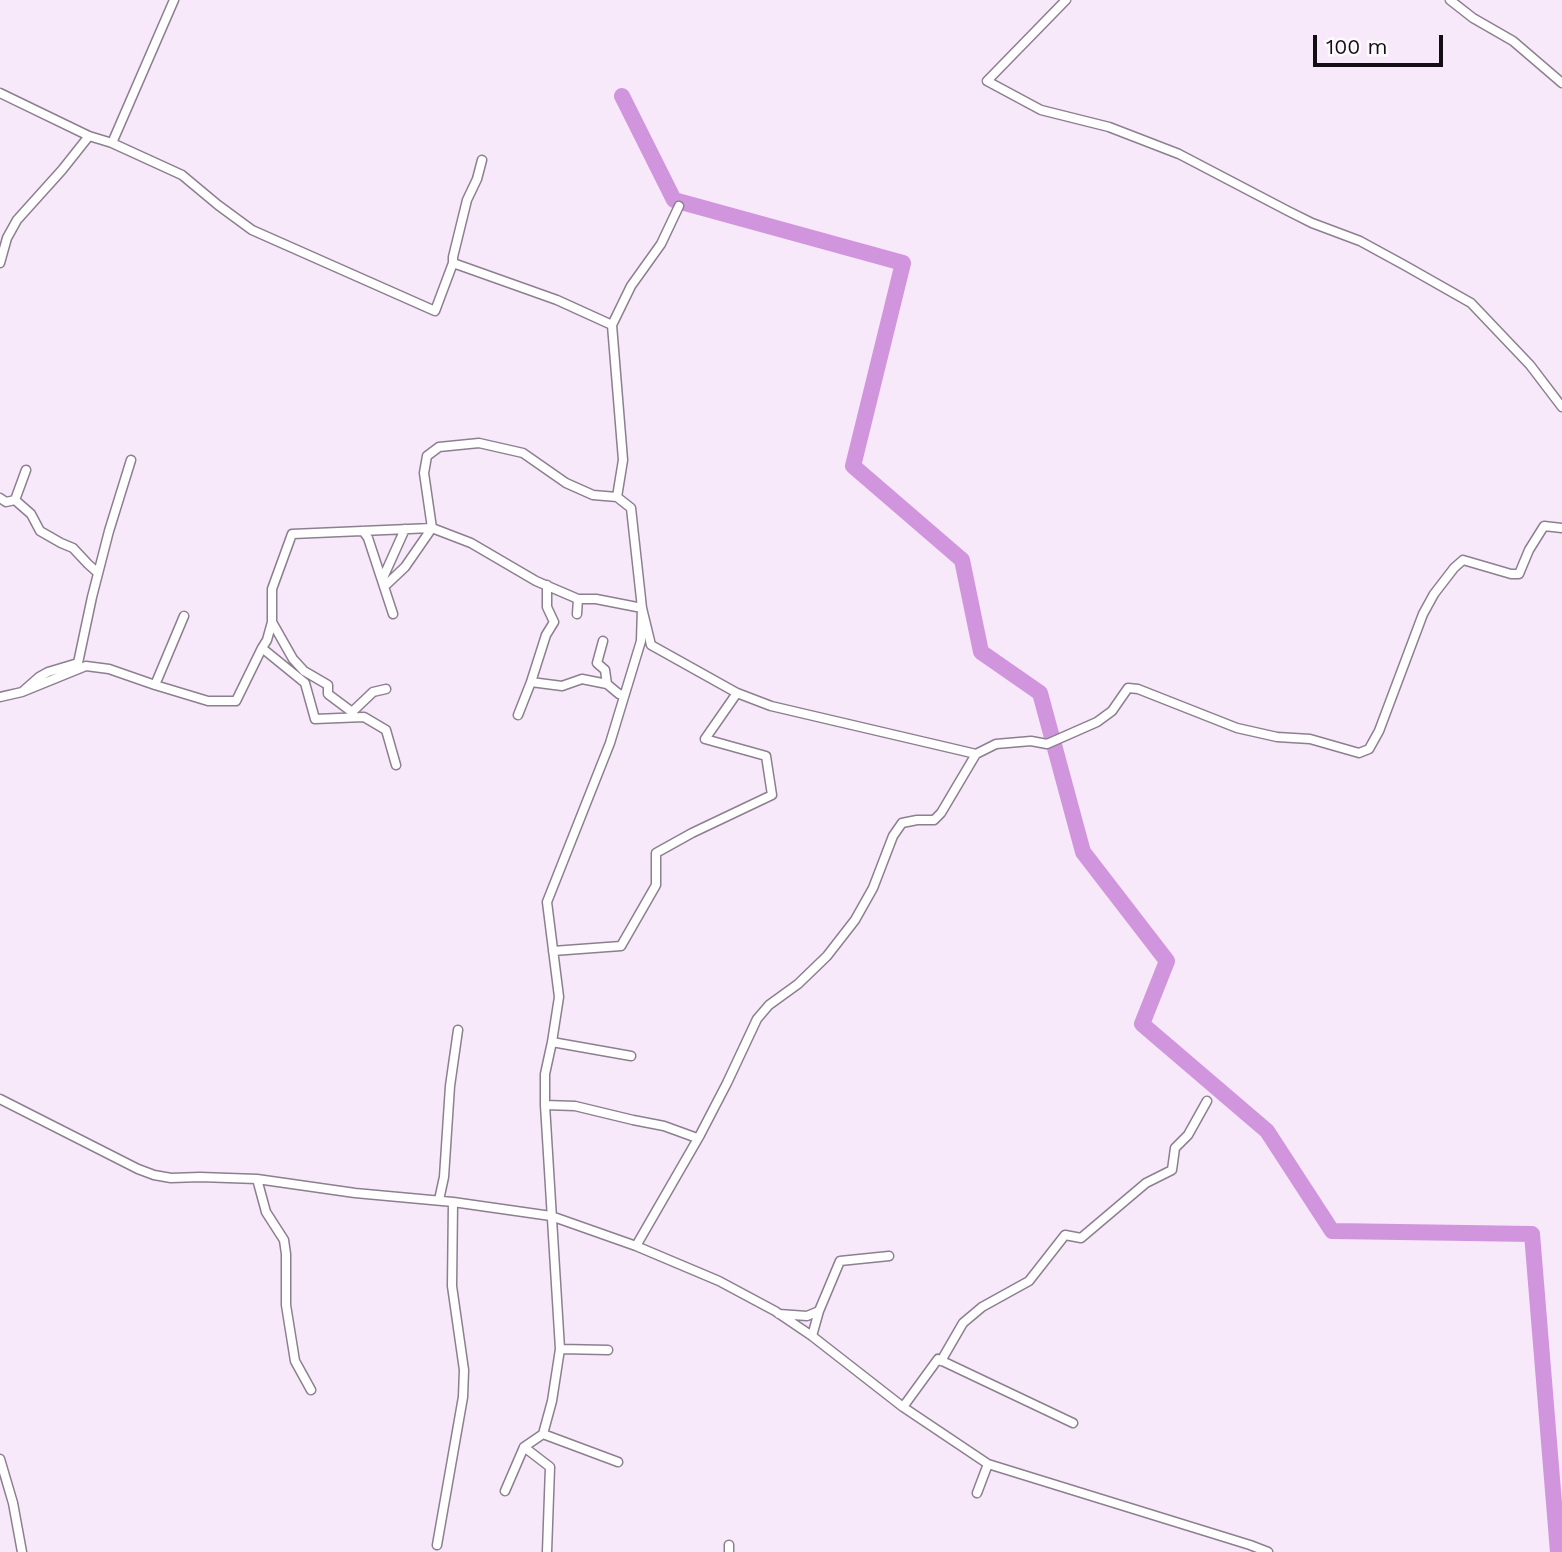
<!DOCTYPE html>
<style>
body{margin:0}
#map{position:relative;width:1562px;height:1552px;overflow:hidden;background:#f7e8fa;font-family:"Work Sans",sans-serif}
canvas{display:block}
.scale{position:absolute;left:1313px;top:35px;width:130px;height:32px;box-sizing:border-box;border:4px solid #130e14;border-top:0;padding-left:9px;font-size:21px;line-height:24px;white-space:nowrap;color:#130e14;-webkit-text-stroke:5px #fdfafe;paint-order:stroke}
</style>
<div id="map">
<canvas width="1562" height="1552"></canvas>
<div class="scale">100 m</div>
</div>
<script>
const c = document.querySelector('canvas').getContext('2d');
c.lineJoin = 'round';
function poly(rows) {
  const path = new Path2D();
  for (const r of rows) {
    path.moveTo(r[0], r[1]);
    for (let i = 2; i < r.length; i += 2) path.lineTo(r[i], r[i + 1]);
  }
  return path;
}
function stroke(path, color, width, dash) {
  c.strokeStyle = color;
  c.lineWidth = width;
  c.lineCap = dash ? 'butt' : 'round';
  c.setLineDash(dash || []);
  c.stroke(path);
}
stroke(poly([
 [622,96,674,200,903,263,853,466,962,560,981,652,1040,693,1083,852,1167,961,1142,1024,1267,1131,1332,1231,1532,1234,1558,1552]
]), '#d195dd', 16);
const minor = poly([
 [1066,0,987,81,1041,110,1109,127,1179,154,1288,211,1312,223,1360,241,1404,265,1471,303,1530,365,1562,407],
 [1450,0,1473,18,1513,41,1562,83],
 [0,93,89,136,112,143,182,175,218,205,252,230,435,311,453,263,453,257,467,200,477,179,482,160],
 [112,143,174,0],
 [0,263,7,238,17,220,62,170,89,136],
 [453,263,557,300,612,325],
 [0,498,6,502,15,500,31,514,40,531,61,543,73,548,88,564,98,573],
 [15,500,26,470],
 [363,531,368,538,393,614],
 [382,580,405,529],
 [384,585,387,584,405,567,432,528,424,473,427,456,439,447,479,443,523,453,566,483,593,495,617,497],
 [577,614,578,599],
 [272,622,293,659,304,671,328,685,328,694,352,712,373,692,386,689],
 [603,641,597,663,605,670,607,684,619,694,624,695],
 [262,648,305,683,315,719,364,717,386,730,396,765],
 [531,682,546,635,554,622,547,607,547,585],
 [155,685,184,616],
 [22,692,86,666,109,669,155,685,208,701,236,701,262,648,267,640,272,622,272,589,292,534,432,528,471,543,536,581,578,599,596,599,642,608,651,645,737,693,771,706,976,754],
 [0,697,22,692,39,677,48,672,78,663,92,597,109,531,131,460],
 [518,715,531,682,562,686,582,679,607,684],
 [553,951,621,946,656,885,656,853,692,833,772,795,766,756,705,739,737,693],
 [552,1042,559,997,547,902,610,743,641,641,642,608,631,508,617,497,623,460,612,325,631,286,661,244,679,206],
 [0,1099,138,1169,154,1175,171,1178,200,1177,257,1179,355,1193,453,1202,551,1216,636,1246,700,1135,727,1083,757,1019,769,1005,798,984,827,956,855,920,873,888,893,836,902,823,917,820,934,820,941,813,976,754,996,744,1031,741,1047,744,1097,722,1112,711,1128,688,1138,689,1237,728,1277,737,1310,739,1359,753,1369,749,1379,731,1423,614,1434,594,1454,568,1463,560,1511,574,1519,574,1529,550,1544,526,1562,528],
 [545,1105,575,1106,633,1120,664,1126,697,1138],
 [257,1179,266,1212,284,1240,286,1254,286,1305,295,1361,311,1390],
 [439,1200,444,1177,450,1086,458,1030],
 [636,1246,719,1281,775,1311,812,1336,903,1407,938,1359,1073,1423],
 [819,1311,840,1261,889,1256],
 [779,1314,807,1316,819,1311,812,1336],
 [560,1349,608,1350],
 [941,1361,963,1323,982,1307,1029,1281,1065,1235,1081,1238,1146,1183,1172,1170,1175,1148,1188,1135,1207,1101],
 [903,1407,988,1464,1250,1545,1268,1552],
 [543,1434,618,1462],
 [524,1447,550,1467,547,1552],
 [0,1459,13,1503,22,1552],
 [505,1491,524,1447,543,1434,552,1401,560,1349,545,1105,545,1074,552,1042,631,1056],
 [977,1493,988,1464],
 [437,1545,463,1397,464,1370,452,1286,453,1202],
 [729,1552,729,1545]
]);
stroke(minor, '#8c7f8f', 11);
stroke(minor, '#fff', 8);
</script>
